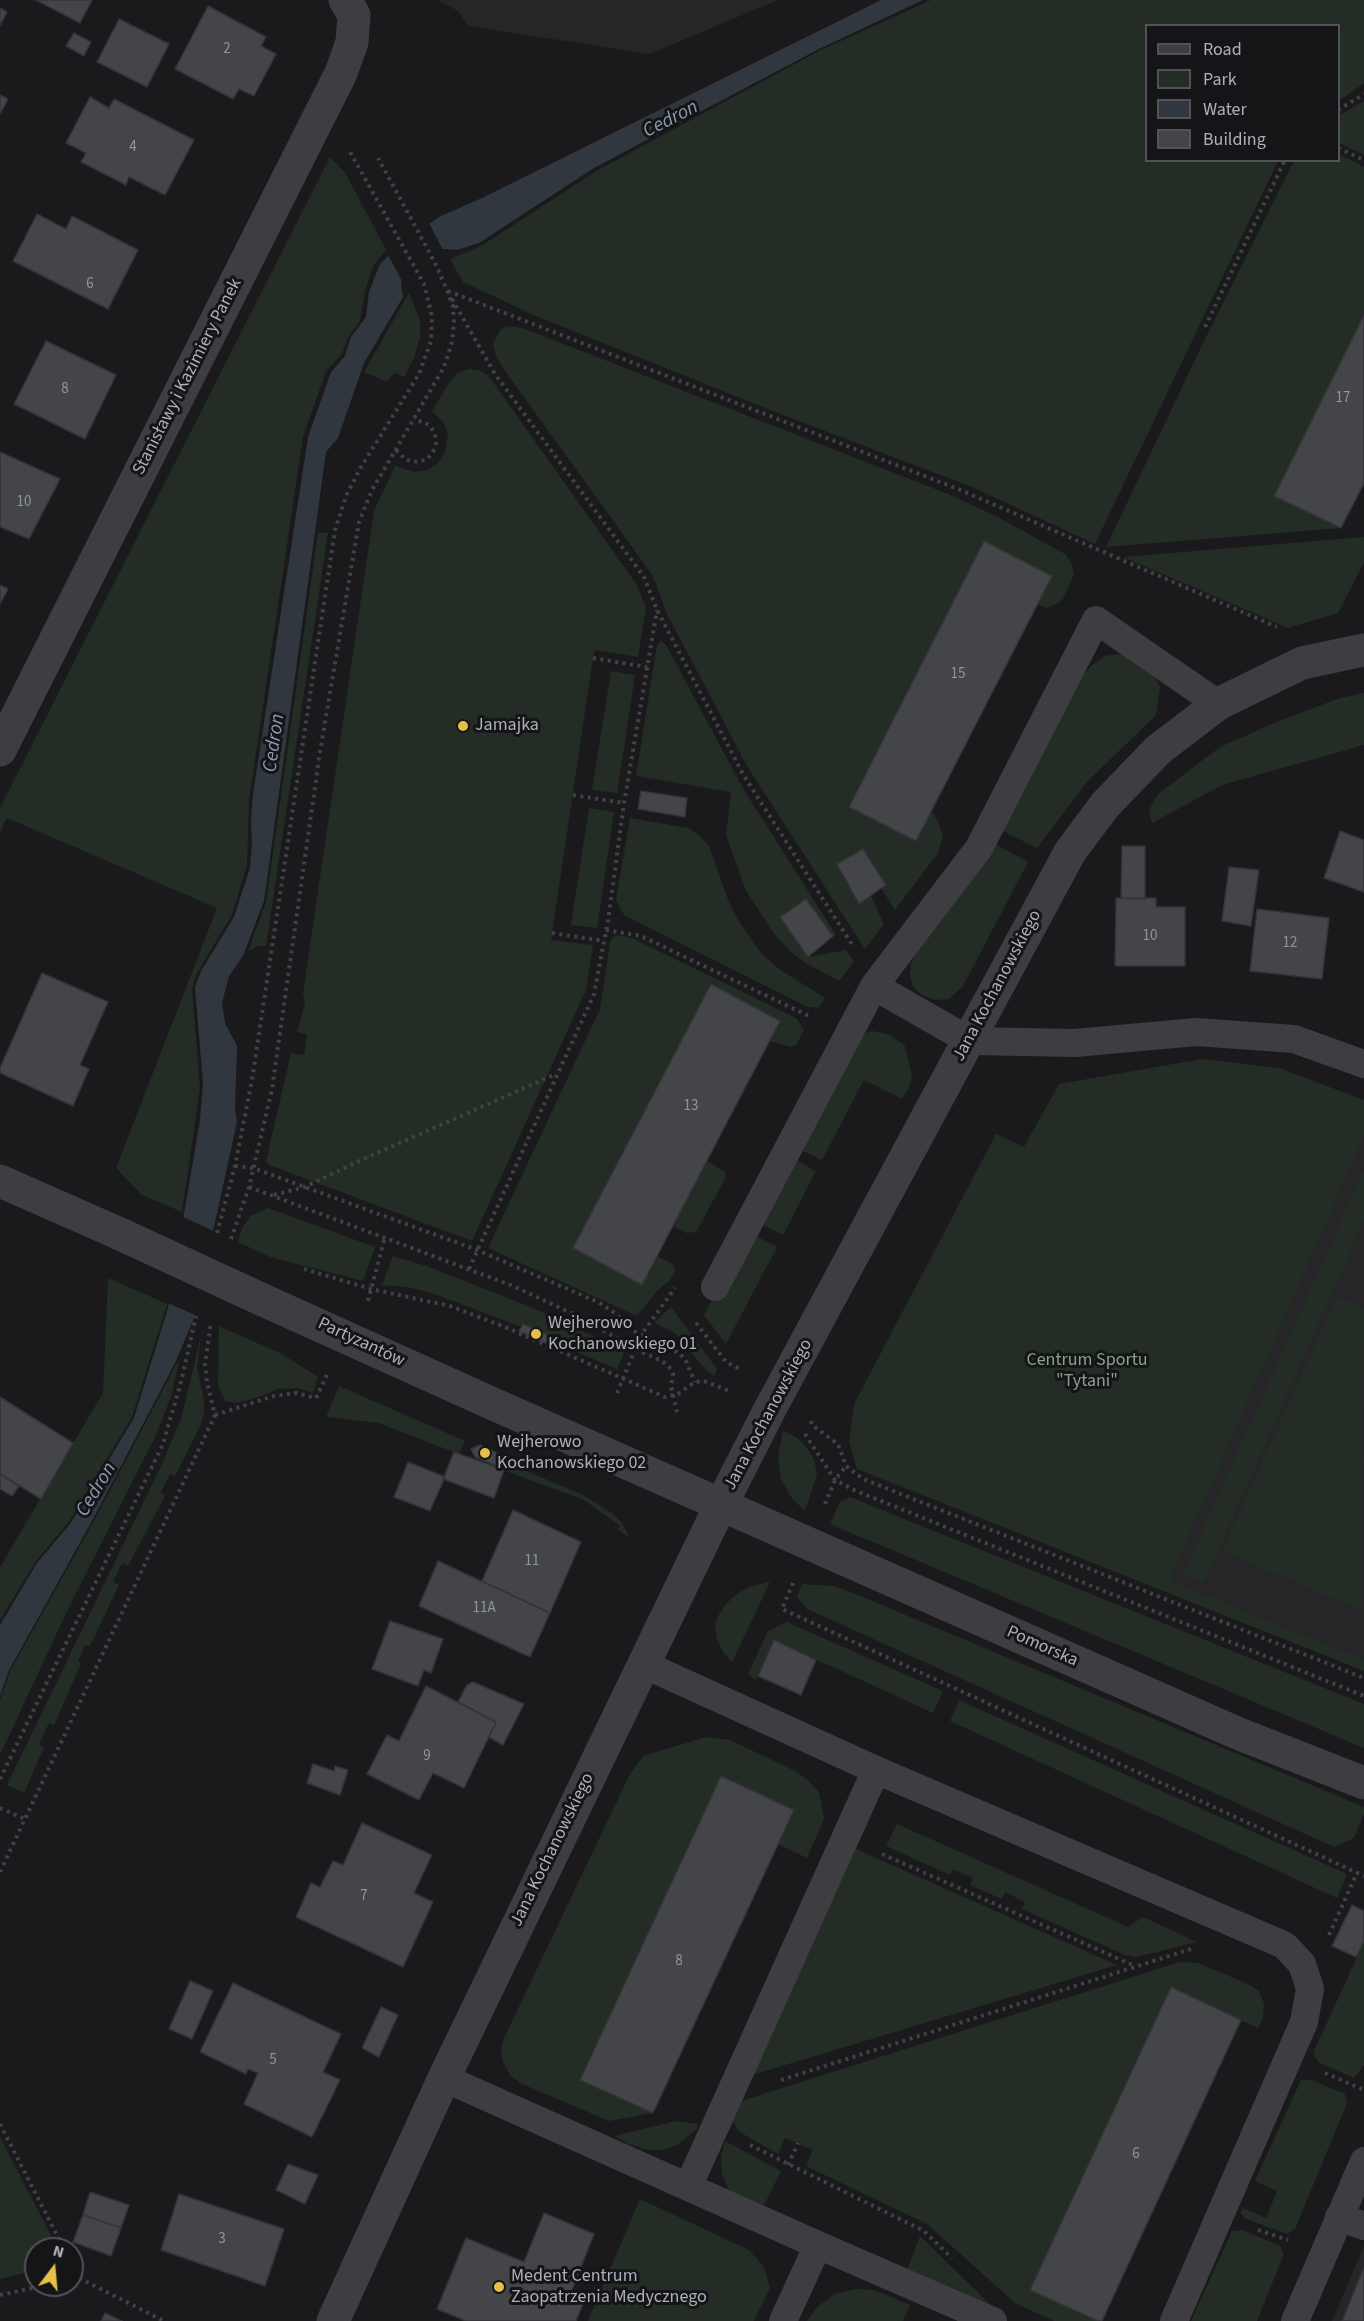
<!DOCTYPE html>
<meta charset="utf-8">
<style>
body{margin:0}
#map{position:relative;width:1364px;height:2321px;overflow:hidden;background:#1a1a1c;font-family:"Source Sans 3",sans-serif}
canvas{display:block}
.legend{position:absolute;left:1145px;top:24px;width:195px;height:138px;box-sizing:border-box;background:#151517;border:2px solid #525358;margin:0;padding:8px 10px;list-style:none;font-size:18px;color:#adb0ba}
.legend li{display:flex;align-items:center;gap:12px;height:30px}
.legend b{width:30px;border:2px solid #525358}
.north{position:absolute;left:24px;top:2237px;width:60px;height:60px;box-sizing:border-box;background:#151517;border:2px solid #525358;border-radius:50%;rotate:16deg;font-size:16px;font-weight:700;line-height:24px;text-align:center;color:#adb0ba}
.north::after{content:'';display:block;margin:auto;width:21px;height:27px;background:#e4c049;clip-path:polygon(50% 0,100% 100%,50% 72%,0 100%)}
</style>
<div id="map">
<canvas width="1364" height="2321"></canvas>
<ul class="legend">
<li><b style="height:8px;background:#3d3d42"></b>Road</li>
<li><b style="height:16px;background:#242c26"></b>Park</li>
<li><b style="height:16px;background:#31373f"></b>Water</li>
<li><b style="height:16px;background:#444549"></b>Building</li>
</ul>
<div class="north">N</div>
</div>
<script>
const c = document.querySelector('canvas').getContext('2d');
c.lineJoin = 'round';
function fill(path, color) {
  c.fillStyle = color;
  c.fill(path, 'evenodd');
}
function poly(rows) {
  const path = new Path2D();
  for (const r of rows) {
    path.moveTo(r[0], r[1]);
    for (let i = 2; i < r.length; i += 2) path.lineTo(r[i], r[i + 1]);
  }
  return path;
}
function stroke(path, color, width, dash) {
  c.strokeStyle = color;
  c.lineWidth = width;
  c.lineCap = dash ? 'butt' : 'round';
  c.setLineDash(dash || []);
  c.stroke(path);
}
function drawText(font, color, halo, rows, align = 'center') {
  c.font = font + ' "Source Sans 3",sans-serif';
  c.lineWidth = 6;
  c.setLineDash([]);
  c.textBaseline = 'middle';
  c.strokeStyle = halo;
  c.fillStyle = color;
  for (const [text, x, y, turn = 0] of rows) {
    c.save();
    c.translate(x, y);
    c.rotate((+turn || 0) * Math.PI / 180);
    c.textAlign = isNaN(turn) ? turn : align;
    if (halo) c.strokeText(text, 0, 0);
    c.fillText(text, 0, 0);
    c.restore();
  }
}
fill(poly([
 [437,0,778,0,650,54,468,26,458,11],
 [1364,1137,1364,1659,1170,1580],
 [1364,2246,1364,2321,1332,2321]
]), '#262629');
fill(poly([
 [931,0,1364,0,1364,83,1339,101,1338,26,1146,26,1146,160,1278,161,1095,544,972,487,765,408,536,316,463,282,450,259,481,246,598,170,819,51],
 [1364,101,1364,155,1339,143,1338,116],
 [1339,154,1364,167,1364,315,1274,495,1341,528,1106,547,1204,341,1294,161,1338,160],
 [330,157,346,174,386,250,373,266,365,291,360,321,348,337,342,354,326,371,303,437,249,800,247,866,231,917,207,956,196,975,192,989,200,1087,182,1212,142,1195,116,1168,217,908,7,818,0,832,0,808],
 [409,293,420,320,420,337,414,358,404,377,394,373,387,382,364,372],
 [508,326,523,328,953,496,996,516,1065,554,1071,562,1074,574,1063,599,1055,605,1046,608,1037,604,1051,575,984,541,849,806,916,841,931,811,938,821,943,836,938,853,895,910,881,888,886,885,863,849,837,864,859,904,871,896,884,924,865,949,747,766,667,614,653,576,503,368,496,356,493,343,501,329],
 [469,369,481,371,488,375,637,585,646,608,638,657,595,650,593,658,551,940,593,945,586,990,472,1241,269,1165,266,1161,291,1053,304,1055,307,1034,297,1032,305,1003,303,993,374,511,395,466,414,472,427,470,438,463,445,453,448,433,443,422,432,411,451,380,458,373],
 [318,533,328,533,266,946,259,946,248,951,266,902],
 [1364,537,1364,562,1338,613,1288,628,1123,557],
 [661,641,666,645,744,790,836,935,833,936,806,899,780,917,808,957,846,950,854,962,839,981,804,962,792,953,775,935,746,891,726,835,731,792,636,776,657,645],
 [1118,654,1133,657,1154,675,1160,687,1156,715,1087,782,1037,848,1001,830,1075,685,1092,665,1105,656],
 [611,671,635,675,617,793,592,790],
 [1364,693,1364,745,1222,785,1152,823,1149,810,1158,794,1220,747,1279,721,1340,698],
 [589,808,614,812,597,928,571,925],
 [630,818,688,828,698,834,709,846,730,905,740,923,760,952,779,969,825,998,818,1008,808,1007,624,915,616,900],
 [995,844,1028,862,963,986,949,999,935,1000,922,995,913,987,910,976,911,963,920,946],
 [617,935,632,938,790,1015,797,1019,804,1030,796,1045,791,1047,770,1041,780,1021,711,985,573,1248,641,1285,657,1256,674,1265,675,1271,670,1280,656,1292,637,1316,488,1248,600,1009,610,943,612,938],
 [873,1031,890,1035,905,1046,912,1076,909,1087,902,1099,864,1080,822,1160,795,1147,856,1035],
 [1202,1059,1279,1068,1364,1100,1364,1137,1170,1580,1364,1659,1364,1671,857,1469,849,1442,854,1404,996,1134,1024,1147,1059,1084],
 [791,1157,816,1171,783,1235,755,1221],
 [707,1161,725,1172,726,1177,696,1232,686,1233,673,1226],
 [1364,1170,1364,1220,1204,1583,1183,1574],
 [268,1208,375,1247,363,1281,270,1257,238,1242,242,1228,250,1216],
 [750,1233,777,1247,726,1344,704,1315],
 [393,1256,426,1266,531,1307,580,1330,624,1353,617,1369,553,1342,553,1337,523,1324,519,1326,432,1293,407,1287,382,1285],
 [108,1278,167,1304,132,1417,69,1522,36,1561,0,1620,0,1567,103,1393],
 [1337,1297,1364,1308,1363,1611,1222,1551],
 [671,1307,717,1369,714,1376,705,1369,675,1333,654,1323],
 [219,1326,282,1354,318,1377,313,1393,298,1388,278,1389,259,1397,237,1403,225,1401,218,1385],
 [201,1335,197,1367,204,1401,204,1413,200,1426,175,1476,170,1474,161,1492,165,1496,128,1566,122,1563,113,1582,119,1585,90,1646,85,1645,78,1661,81,1664,54,1725,49,1723,39,1744,44,1747,24,1793,7,1785,163,1462,182,1416],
 [180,1357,171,1397,155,1437,69,1607,0,1755,0,1700,10,1671,94,1521],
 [339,1386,465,1441,459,1454,378,1423,326,1417],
 [783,1431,796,1437,807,1448,814,1459,817,1474,805,1511,791,1497,781,1479,778,1457],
 [503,1461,583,1495,612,1513,622,1523,629,1537,618,1530,620,1526,584,1500,500,1469],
 [850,1497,1364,1704,1364,1748,830,1524,840,1502],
 [770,1582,732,1662,723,1652,717,1639,715,1627,718,1616,727,1603,738,1593,751,1586],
 [802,1584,834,1586,846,1590,1364,1807,1364,1814,1354,1838,1334,1847,807,1609,797,1597],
 [787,1622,943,1691,933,1713,774,1640,756,1680,748,1674,768,1631],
 [959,1700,1347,1874,1337,1898,950,1721],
 [706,1737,730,1740,795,1771,808,1780,819,1792,824,1819,807,1858,778,1844,794,1810,721,1776,581,2080,653,2113,609,2121,522,2084,510,2075,502,2060,501,2049,504,2038,630,1774,643,1756],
 [897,1824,1128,1927,1143,1917,1197,1942,1136,1957,1125,1955,1022,1909,1025,1902,1005,1892,1002,1899,970,1885,973,1878,953,1869,950,1875,886,1846],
 [856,1849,1117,1965,752,2075],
 [1364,1942,1364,2065,1354,2078,1318,2062,1313,2053],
 [1180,1962,1198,1963,1248,1984,1259,1991,1264,2004,1263,2017,1258,2028,1170,1988,1030,2290,1098,2321,1054,2321,1015,2303,927,2224,806,2166,813,2150,785,2138,778,2154,738,2131,732,2119,741,2101],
 [1301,2080,1312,2080,1345,2094,1347,2103,1295,2229,1287,2234,1246,2219,1240,2213,1243,2208,1266,2218,1277,2191,1255,2181],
 [676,2121,698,2124,697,2129,677,2145,662,2150,648,2150,629,2144,614,2136],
 [0,2137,58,2249,36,2249,36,2270,0,2279],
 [725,2141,781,2171,761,2211,730,2192,722,2175,721,2157],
 [640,2199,749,2250,764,2267,770,2288,754,2321,588,2321],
 [1243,2230,1280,2246,1284,2254,1257,2321,1191,2321,1232,2231],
 [920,2236,998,2312,906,2273],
 [855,2289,874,2290,910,2305,903,2321,807,2321,817,2307,835,2294]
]), '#242c26');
fill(poly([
 [881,0,923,0,817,50,594,168,479,243,457,250,445,249,431,251,406,268,401,284,403,297,364,363,338,438,326,452,264,901,243,956,229,976,222,1003,225,1023,237,1046,235,1109,237,1122,194,1318,175,1363,92,1521,9,1670,0,1696,0,1625,37,1563,70,1524,134,1418,168,1308,200,1120,203,1083,195,987,201,971,234,917,250,868,252,846,251,822,253,794,308,437,331,372,345,356,351,337,366,317,369,292,380,264,402,242,441,216,482,198]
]), '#31373f');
fill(poly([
 [428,221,444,252,432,254,408,269,404,285,387,253,400,240],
 [181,1216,216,1232,197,1316,166,1302]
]), '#1a1a1c');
const building = poly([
 [36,0,92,0,80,23,36,0],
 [208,6,266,37,261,46,276,54,254,96,239,89,233,99,175,69,208,6],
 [0,8,7,12,0,26,0,8],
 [119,19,169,44,147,87,97,62,119,19],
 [74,33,91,42,84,56,66,46,74,33],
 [0,95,8,99,0,114,0,95],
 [90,97,109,108,114,99,194,140,165,195,129,177,126,185,81,162,86,153,66,143,90,97],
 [37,214,66,229,72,216,138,250,108,309,13,261,37,214],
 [1364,315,1364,483,1341,528,1274,496,1364,315],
 [46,341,116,375,85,439,14,404,46,341],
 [0,452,60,479,29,539,0,527,0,452],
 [984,541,1052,576,916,841,849,807,984,541],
 [0,585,8,589,0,604,0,585],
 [641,791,687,798,685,817,638,809,641,791],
 [1340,831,1364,840,1364,892,1324,878,1340,831],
 [1122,846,1145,846,1145,899,1121,898,1122,846],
 [863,849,886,885,859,904,837,864,863,849],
 [1229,867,1259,870,1251,926,1222,921,1229,867],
 [1116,898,1156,898,1156,907,1185,907,1185,966,1115,966,1116,898],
 [806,899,833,936,808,957,780,917,806,899],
 [1257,909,1329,918,1322,979,1250,971,1257,909],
 [42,973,108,1002,80,1065,89,1069,73,1106,0,1073,0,1068,42,973],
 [711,984,780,1021,642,1285,573,1248,711,984],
 [523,1324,553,1337,550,1345,519,1331,523,1324],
 [0,1397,73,1443,41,1499,0,1474,0,1397],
 [480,1445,505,1457,500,1467,475,1457,471,1449,480,1445],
 [454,1452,504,1470,494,1498,443,1479,454,1452],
 [408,1462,445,1477,430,1511,394,1497,408,1462],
 [0,1474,19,1486,12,1496,0,1489,0,1474],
 [513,1510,581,1542,550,1613,482,1581,513,1510],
 [438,1561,550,1613,530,1657,419,1606,438,1561],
 [390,1621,443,1639,431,1673,424,1670,418,1686,372,1669,390,1621],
 [774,1640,816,1660,801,1695,758,1676,774,1640],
 [473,1682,524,1704,503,1745,489,1737,496,1722,458,1702,467,1685,473,1682],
 [426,1686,496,1722,464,1788,433,1773,419,1800,367,1774,387,1735,399,1741,426,1686],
 [313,1764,334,1771,335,1766,348,1770,340,1795,307,1783,313,1764],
 [721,1776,794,1810,653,2113,580,2080,721,1776],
 [362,1823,432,1855,414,1893,433,1902,403,1967,296,1917,311,1883,320,1887,333,1861,343,1865,362,1823],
 [1352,1905,1364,1911,1364,1941,1356,1957,1332,1946,1352,1905],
 [190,1981,213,1991,192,2039,169,2029,190,1981],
 [233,1983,341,2034,323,2072,340,2080,312,2137,244,2104,258,2073,248,2069,246,2074,200,2052,233,1983],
 [1171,1987,1241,2020,1102,2321,1098,2321,1030,2290,1171,1987],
 [381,2007,398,2015,379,2057,362,2048,381,2007],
 [288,2164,318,2175,305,2204,276,2190,288,2164],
 [90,2192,129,2205,121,2228,83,2215,90,2192],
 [179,2194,284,2229,265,2286,161,2250,179,2194],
 [544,2213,594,2234,570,2295,584,2301,576,2321,466,2321,437,2309,466,2238,524,2262,544,2213],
 [83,2215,121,2228,111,2256,73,2242,83,2215],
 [1364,2267,1364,2321,1342,2321,1364,2267],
 [105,2313,122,2321,101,2321,105,2313]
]);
fill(building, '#444549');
stroke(building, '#343438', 1.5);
stroke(poly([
 [1338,110,1364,94],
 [1338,148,1364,160],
 [448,291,958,489,1277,627],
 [452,299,495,374,644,577,657,610,744,776,853,946],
 [1205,327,1285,160],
 [396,450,406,460,418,462,427,459,433,452,436,443,435,435,431,427,424,422,414,420],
 [593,658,647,667],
 [573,795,624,803],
 [606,930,641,936,811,1017],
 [552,933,604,941],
 [235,1166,253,1168,477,1250,598,1302,615,1313,633,1331,679,1353,685,1359,695,1382],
 [249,1187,513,1286,586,1320,635,1349,662,1361,669,1367,673,1374,671,1387,677,1412],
 [274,1195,305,1187,359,1161,556,1074],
 [217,1233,235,1166,252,1080,335,530,346,496,361,467,419,374,431,341,432,316,424,284,349,150],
 [231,1239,249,1187,272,1089,320,752,359,522,372,490,444,367,452,342,454,323,453,306,447,290,434,261,378,158],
 [304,1269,371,1289,450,1306,505,1327,665,1397,678,1394,695,1382,704,1381,732,1392],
 [469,1269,594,994,608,921,624,803,657,610],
 [368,1301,385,1237],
 [696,1323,726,1362,742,1370],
 [617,1393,641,1335,675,1288],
 [215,1415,274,1396,296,1393,316,1398,327,1375],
 [811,1421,812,1425,838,1444,846,1466,863,1479,1364,1678],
 [805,1434,835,1480,854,1490,1364,1696],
 [825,1504,835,1480,846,1466],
 [793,1583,782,1609,1364,1876],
 [0,1779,163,1444,181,1382,196,1316],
 [0,1808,25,1819],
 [882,1854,1135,1966],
 [0,1872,215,1415,207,1382,205,1364,211,1322],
 [1329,1935,1357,1873],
 [1325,2073,1364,2090],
 [781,2080,1191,1949],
 [0,2124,64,2249],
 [750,2145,924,2231,952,2258],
 [788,2165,798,2143],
 [1258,2230,1288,2240],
 [72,2265,79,2278,164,2321],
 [0,2295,47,2285]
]), '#414247', 4, [3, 4.5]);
stroke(poly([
 [874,986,970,1041,1075,1043,1196,1032,1294,1039,1364,1064],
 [715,1287,874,986,979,848,1096,620,1218,704],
 [643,1664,876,1770,1284,1945,1302,1964,1310,1989,1304,2022,1174,2321],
 [444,2078,818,2245,783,2321],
 [688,2187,876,1770],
 [1339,2217,1364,2226],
 [818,2245,993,2321],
 [1295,2321,1364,2161]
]), '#3d3d42', 28);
stroke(poly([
 [0,750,341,73,352,42,354,15,345,0],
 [333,2321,444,2078,711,1525,770,1409,1070,852,1105,805,1158,750,1218,704,1302,663,1364,650]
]), '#3d3d42', 33);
stroke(poly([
 [0,1181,118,1233],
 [263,1300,491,1403,1237,1733,1364,1783]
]), '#3d3d42', 33);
stroke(poly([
 [118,1233,263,1300]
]), '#3d3d42', 33);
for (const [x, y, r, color] of [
 [463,726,6,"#e4c049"],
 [536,1334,6,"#e4c049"],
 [485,1453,6,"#e4c049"],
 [499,2287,6,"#e4c049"]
]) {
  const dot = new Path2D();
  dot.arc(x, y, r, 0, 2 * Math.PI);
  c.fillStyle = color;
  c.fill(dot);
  stroke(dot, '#151517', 2);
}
drawText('15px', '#93959e', null, [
 ["2",227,50],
 ["4",133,148],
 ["6",90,285],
 ["8",65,390],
 ["17",1343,399],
 ["10",24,503],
 ["15",958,675],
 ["10",1150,937],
 ["12",1290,944],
 ["13",691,1107],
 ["11",532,1562],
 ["11A",484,1609],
 ["9",427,1757],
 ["7",364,1897],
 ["8",679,1962],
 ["5",273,2061],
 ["6",1136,2155],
 ["3",222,2240]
]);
drawText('18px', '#adb0ba', '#151517', [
 ["Stanisławy i Kazimiery Panek",188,377,-63],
 ["Jana Kochanowskiego",998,986,-62],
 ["Partyzantów",361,1343,25],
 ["Jana Kochanowskiego",769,1415,-62],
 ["Pomorska",1042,1647,24],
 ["Jana Kochanowskiego",553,1850,-64]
]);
drawText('18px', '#adb0ba', '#151517', [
 ["Jamajka",475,726],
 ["Wejherowo",548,1324],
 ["Kochanowskiego 01",548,1345],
 ["Wejherowo",497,1443],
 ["Kochanowskiego 02",497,1464],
 ["Medent Centrum",511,2277],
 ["Zaopatrzenia Medycznego",511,2298]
], 'left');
drawText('18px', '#86a38b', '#151517', [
 ["Centrum Sportu",1087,1361],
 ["\"Tytani\"",1087,1382]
]);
drawText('italic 20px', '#889ab2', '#151517', [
 ["Cedron",671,120,-27],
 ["Cedron",275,743,-82],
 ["Cedron",97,1490,-59]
]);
</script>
